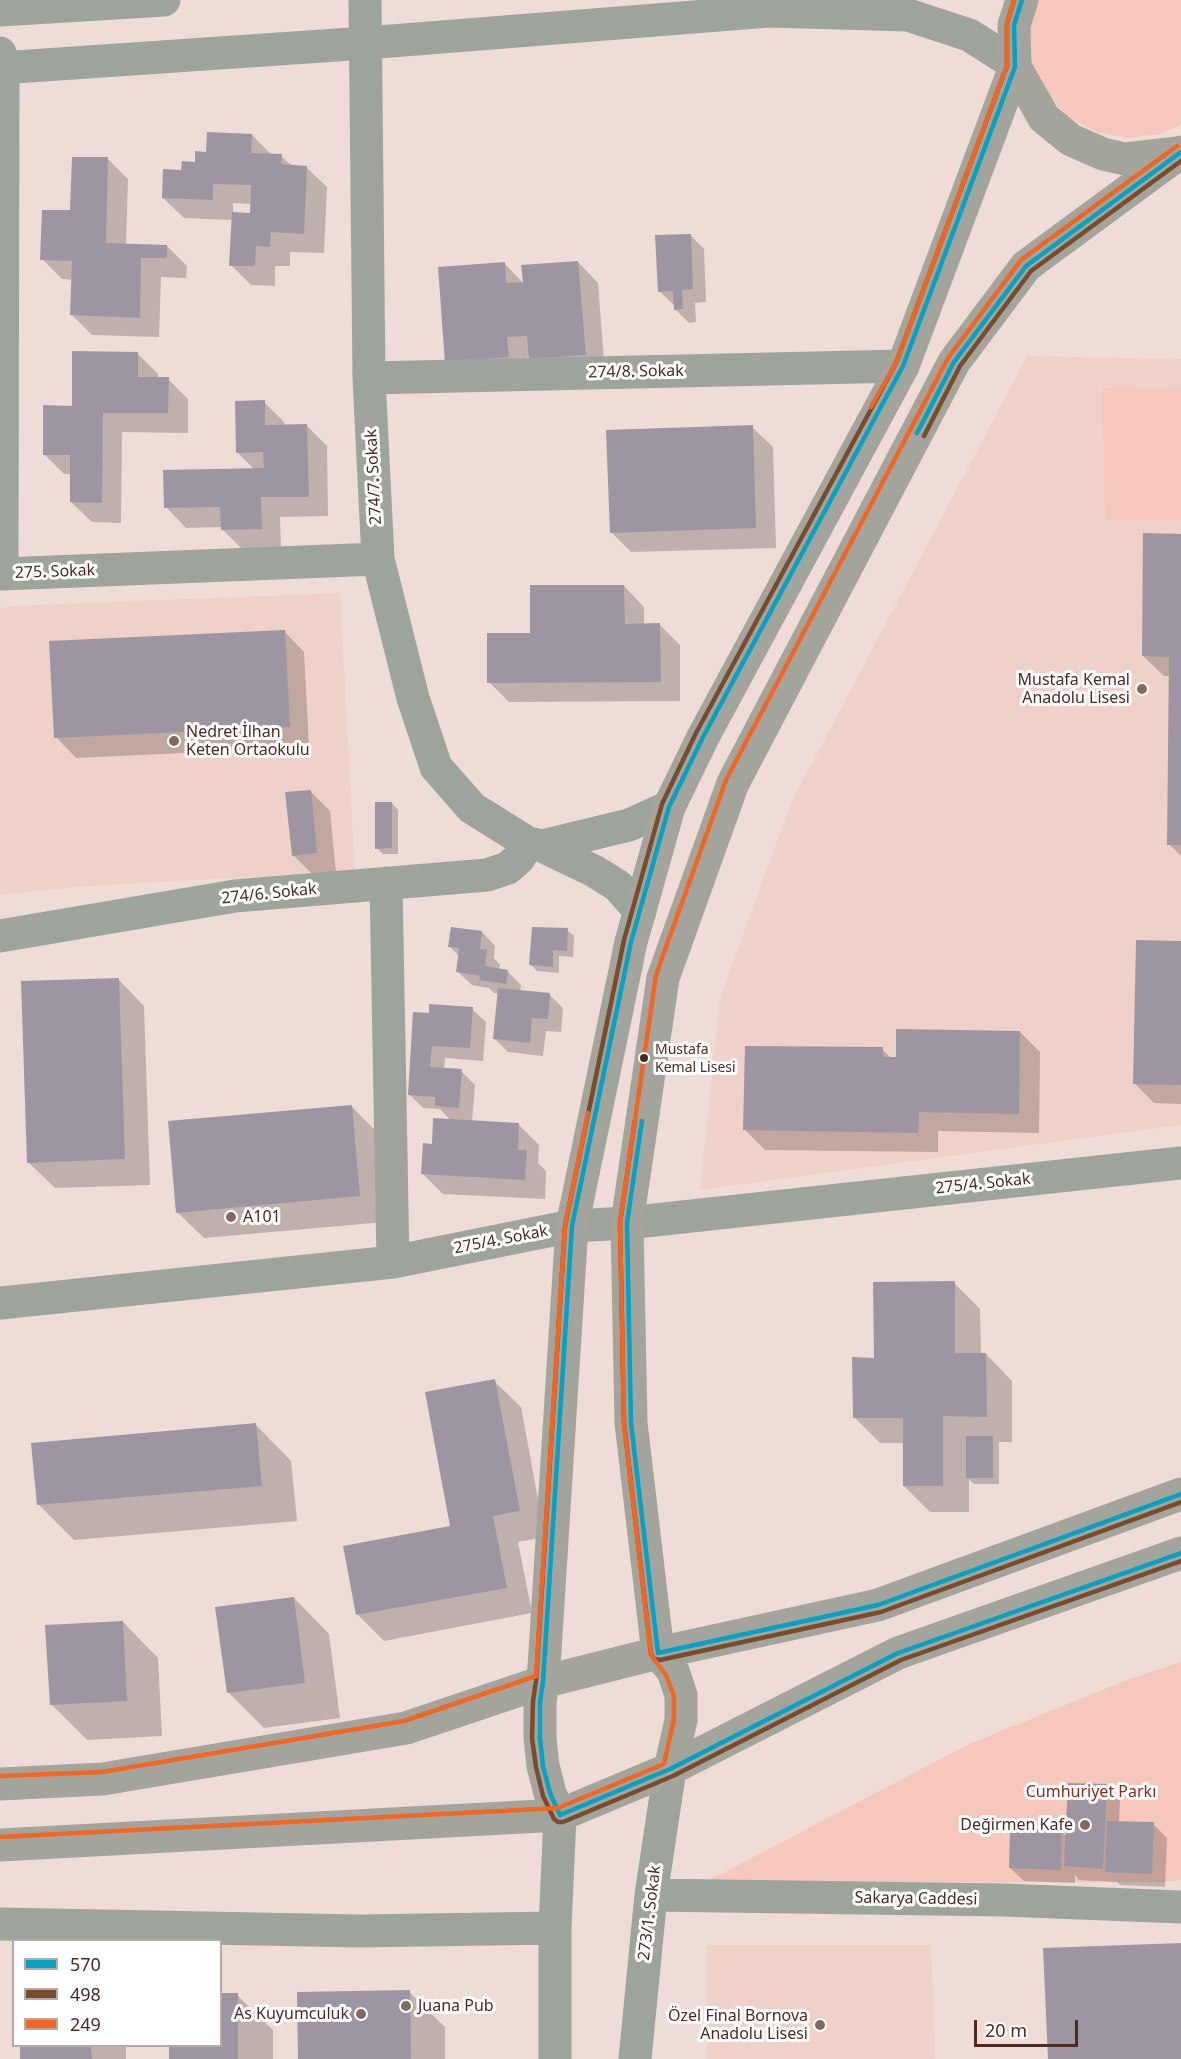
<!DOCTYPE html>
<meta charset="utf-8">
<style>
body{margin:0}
#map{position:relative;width:1181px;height:2059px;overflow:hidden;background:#f0dcd6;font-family:"Noto Sans",sans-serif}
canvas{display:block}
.legend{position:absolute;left:12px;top:1939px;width:210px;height:108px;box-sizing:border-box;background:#fff;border:2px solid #b7aaa6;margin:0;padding:8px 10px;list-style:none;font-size:18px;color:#4c2a21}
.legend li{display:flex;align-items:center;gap:12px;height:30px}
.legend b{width:30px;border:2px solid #b7aaa6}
.scale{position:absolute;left:974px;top:2020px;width:104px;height:27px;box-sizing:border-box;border:3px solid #4c2a21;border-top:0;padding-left:8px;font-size:18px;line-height:21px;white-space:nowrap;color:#4c2a21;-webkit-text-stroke:4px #fff;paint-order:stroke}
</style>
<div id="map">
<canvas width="1181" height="2059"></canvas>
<ul class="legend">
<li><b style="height:8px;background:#04a3c5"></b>570</li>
<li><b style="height:8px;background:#7a4b2a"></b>498</li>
<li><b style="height:8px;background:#f26522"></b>249</li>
</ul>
<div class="scale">20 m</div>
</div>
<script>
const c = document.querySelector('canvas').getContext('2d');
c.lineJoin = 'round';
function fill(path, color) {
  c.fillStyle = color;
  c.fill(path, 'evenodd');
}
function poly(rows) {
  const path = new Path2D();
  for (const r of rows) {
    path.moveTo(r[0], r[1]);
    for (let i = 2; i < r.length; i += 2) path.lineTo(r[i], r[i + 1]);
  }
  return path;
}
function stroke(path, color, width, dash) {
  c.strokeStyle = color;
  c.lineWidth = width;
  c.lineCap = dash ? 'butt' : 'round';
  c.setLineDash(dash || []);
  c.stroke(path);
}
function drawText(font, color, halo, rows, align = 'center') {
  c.font = font + ' "Noto Sans",sans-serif';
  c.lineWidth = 6;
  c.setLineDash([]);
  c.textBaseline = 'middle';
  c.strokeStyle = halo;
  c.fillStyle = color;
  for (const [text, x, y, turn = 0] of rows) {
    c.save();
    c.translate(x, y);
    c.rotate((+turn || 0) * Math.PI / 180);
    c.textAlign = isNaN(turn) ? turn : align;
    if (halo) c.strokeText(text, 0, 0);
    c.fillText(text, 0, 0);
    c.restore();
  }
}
fill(poly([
 [1027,356,1181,359,1181,1125,700,1190,720,998,791,803],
 [340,593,355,871,76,887,0,895,0,610,9,606],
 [707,1945,931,1945,935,2059,707,2059]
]), '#f0d1c9');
fill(poly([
 [1034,0,1181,0,1181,124,1161,134,1128,138,1096,132,1067,116,1045,92,1031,62,1028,29],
 [1102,388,1181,389,1181,520,1105,519],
 [1181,1662,1181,1880,1166,1882,704,1883,969,1744,1127,1680]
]), '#f6c8bc');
fill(poly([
 [252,135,272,155,281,156,292,166,306,167,327,187,324,253,290,252,290,266,275,266,275,286,251,285,231,265,233,220,184,218,163,198,182,172,208,154],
 [233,203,252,204,251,214,233,213],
 [108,159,128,179,126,245,167,246,187,266,186,278,161,277,159,337,92,335,72,315,73,280,62,279,42,259],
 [690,235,704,249,706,302,695,303,696,322,689,323,675,309,675,304,673,304,659,291],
 [578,262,598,283,605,374,530,357,527,357,528,377,467,382,504,263,524,284],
 [137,353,158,374,158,378,168,379,188,399,188,433,122,432,121,523,92,522,71,502,72,474,64,474,44,454],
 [264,402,284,422,285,426,306,425,327,446,328,516,280,517,281,549,243,550,223,530,222,527,186,528,166,507,255,470,237,452],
 [752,427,773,447,776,548,631,552,611,532],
 [1181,535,1181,856,1169,844,1170,676,1164,676,1143,656],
 [624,586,644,607,644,625,660,625,680,645,680,701,509,702,489,682,532,634],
 [284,631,304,652,309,747,76,758,56,737],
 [310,791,330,811,336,873,313,875,293,855],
 [392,803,398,810,398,854,383,854,377,848],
 [567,930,574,936,573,957,559,956,559,973,537,971,531,965],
 [482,932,495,946,494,958,500,965,499,970,507,971,521,985,520,992,550,995,563,1008,561,1032,546,1031,543,1056,508,1052,494,1038,499,994,494,993,489,988,472,985,458,972,460,957,449,946],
 [1181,942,1181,1104,1154,1103,1134,1083],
 [118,979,144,1006,150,1185,55,1188,28,1162],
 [472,1009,486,1022,483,1061,445,1058,444,1070,461,1071,475,1085,472,1122,519,1125,539,1145,538,1163,546,1171,545,1199,443,1194,423,1174,433,1145,451,1121,440,1109,423,1108,409,1094,430,1014],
 [1020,1032,1040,1052,1039,1133,938,1131,938,1152,765,1150,745,1130,882,1049,892,1059],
 [351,1106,377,1132,385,1222,204,1238,177,1212],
 [954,1283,980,1309,981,1354,986,1354,1012,1381,1012,1442,999,1442,999,1484,974,1484,969,1479,969,1512,930,1512,904,1486,904,1443,880,1443,854,1417,875,1359],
 [494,1381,521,1407,545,1537,518,1542,532,1613,384,1641,358,1615,452,1527],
 [256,1425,291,1461,297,1521,74,1540,38,1504],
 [294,1598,329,1634,340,1718,264,1728,228,1692],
 [123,1622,158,1658,162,1736,87,1740,51,1704],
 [1106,1786,1120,1799,1119,1823,1153,1824,1167,1838,1165,1887,1120,1885,1117,1882,1079,1880,1075,1875,1075,1883,1024,1881,1010,1868,1062,1832,1067,1837],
 [409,1992,445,2027,445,2059,300,2059],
 [237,1995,273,2030,273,2059,170,2059,170,2046,220,2046],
 [21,2046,126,2046,126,2059,21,2059]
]), '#0003');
fill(poly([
 [207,132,252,134,251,153,282,154,281,164,307,166,304,234,271,232,270,247,256,246,255,266,229,266,232,212,250,213,251,185,213,184,213,200,162,198,163,169,181,170,182,161,195,162,195,151,206,152],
 [72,157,108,157,106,243,167,245,167,258,141,258,140,318,70,315,72,261,40,260,42,210,70,210],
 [691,234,693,289,682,290,683,309,674,310,673,291,658,292,655,235],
 [578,261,586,355,529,359,527,336,507,337,509,357,445,363,438,267,505,262,506,283,523,282,521,265],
 [72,351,138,352,138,377,169,377,168,413,103,413,102,503,70,502,70,455,43,455,43,405,72,406],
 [265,400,265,425,307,424,309,497,261,497,262,529,221,530,220,507,164,508,163,470,264,468,263,452,236,453,235,401],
 [753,425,756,528,610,533,606,430],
 [1143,533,1181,534,1181,845,1167,845,1169,657,1142,656],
 [530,585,624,585,625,624,660,623,661,682,487,683,487,633,530,633],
 [285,630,290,727,54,738,49,641],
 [311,790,317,853,292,856,285,792],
 [375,802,392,802,392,848,375,849],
 [451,927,482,931,480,949,487,950,485,966,508,970,506,984,479,980,480,976,456,972,459,948,448,947],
 [532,927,568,928,567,951,553,950,553,967,529,965],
 [1136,940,1181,941,1181,1085,1133,1084],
 [119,978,125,1159,27,1163,21,981],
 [498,988,550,993,548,1019,532,1018,530,1043,493,1039],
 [429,1004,473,1007,470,1048,432,1046,430,1067,462,1069,459,1108,435,1106,435,1097,408,1095,413,1012,429,1013],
 [896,1029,1020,1031,1019,1114,919,1112,918,1133,743,1130,745,1046,883,1047,883,1057,896,1057],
 [352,1105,360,1196,176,1213,168,1121],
 [433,1118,519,1123,518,1150,527,1150,525,1180,421,1174,423,1143,432,1144],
 [955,1281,955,1353,986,1353,987,1417,943,1416,943,1486,903,1486,903,1418,853,1418,852,1357,874,1358,873,1282],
 [495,1379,520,1511,493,1516,507,1588,356,1615,343,1546,450,1526,425,1392],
 [256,1423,262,1486,37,1505,31,1443],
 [966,1436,993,1436,993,1478,966,1478],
 [294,1597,305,1683,227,1693,215,1607],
 [123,1621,127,1701,50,1705,45,1625],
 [1068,1783,1107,1784,1103,1869,1064,1866],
 [1107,1821,1154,1822,1152,1874,1105,1872],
 [1010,1829,1062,1830,1061,1870,1009,1868],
 [1181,1943,1181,2059,1048,2059,1043,1948],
 [410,1990,411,2059,298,2059,297,1992],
 [220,1993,238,1993,238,2059,169,2059,169,2046,220,2046],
 [20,2046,91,2046,92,2059,20,2059]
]), '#9d96a2');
stroke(poly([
 [365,0,369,378,378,559,413,698,436,767,472,808,528,843,542,846,594,871,618,886,640,911],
 [0,10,164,0],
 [0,53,3,68,2,574,378,559],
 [0,68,366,43,769,11,908,15,969,35,1015,64],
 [369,378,903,366],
 [542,846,629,825,669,807],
 [386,883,393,1262],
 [0,936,235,896,487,875,508,868,519,858,528,843],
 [0,1303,393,1262,572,1226,627,1223,1181,1163],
 [651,1895,1004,1900,1181,1907],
 [0,1924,360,1931,555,1928],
 [555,2059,555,1928,560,1815],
 [635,2059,651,1895,670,1769]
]), '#9da49c', 33);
stroke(poly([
 [1022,0,1014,25,1015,67,1044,118,1071,140,1103,154,1125,159,1178,153],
 [658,1653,631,1423,627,1223,663,978,733,783,954,362,1026,266,1181,152],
 [658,1653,673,1671,681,1695,681,1720,670,1769],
 [0,1784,103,1779,406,1728,543,1682,658,1653,878,1605,1181,1494],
 [560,1815,550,1793,543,1766,540,1738,540,1702,543,1682,572,1226,631,942,669,807,703,737,903,366,1015,67],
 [0,1845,560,1815,670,1769,898,1653,1181,1553]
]), '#a3a59c', 33);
stroke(poly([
 [1022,0,1014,25,1015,67,903,366,703,737,669,807,631,942,572,1226,543,1682,540,1702,540,1738,543,1766,550,1793,560,1815,670,1769,898,1653,1181,1553],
 [917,433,954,362,1026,266,1181,152],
 [642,1121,627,1223,631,1423,658,1653,878,1605,1181,1494]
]), '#04a3c5', 4.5);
stroke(poly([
 [1014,0,1007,24,1007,66,896,363,696,733,662,804,624,940,565,1226,536,1681,533,1701,532,1738,536,1767,543,1796,554,1819,558,1822,563,1822,673,1776,901,1660,1181,1561],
 [924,436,960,366,1031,271,1181,161],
 [635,1120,620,1223,624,1423,651,1654,654,1659,660,1660,881,1612,1181,1502]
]), '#7a4b2a', 4.5);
stroke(poly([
 [871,407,896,363,1007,66,1007,24,1014,0],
 [0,1776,102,1772,404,1721,536,1676,565,1226,588,1113],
 [0,1837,558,1808,664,1764,674,1719,674,1696,666,1675,651,1655,624,1424,620,1223,656,975,726,780,948,358,1021,260,1177,146]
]), '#f26522', 4.5);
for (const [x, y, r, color] of [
 [1142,689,6,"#856860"],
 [174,741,6,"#856860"],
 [644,1058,5,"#4c2a21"],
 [231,1217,6,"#856860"],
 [1085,1825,6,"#856860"],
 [406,2006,6,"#856860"],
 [361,2014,6,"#856860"],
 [820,2025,6,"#856860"]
]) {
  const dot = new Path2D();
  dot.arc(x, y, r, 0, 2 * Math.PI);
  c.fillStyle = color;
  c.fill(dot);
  stroke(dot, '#fff', 2);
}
drawText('14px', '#4c2a21', '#fff', [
 ["Mustafa",655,1050],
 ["Kemal Lisesi",655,1068]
], 'left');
drawText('16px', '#4c2a21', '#fff', [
 ["274/8. Sokak",636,372,-1],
 ["274/7. Sokak",374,477,-93],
 ["275. Sokak",55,572,-2],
 ["274/6. Sokak",269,894,-6],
 ["275/4. Sokak",983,1184,-6],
 ["275/4. Sokak",501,1240,-11],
 ["Sakarya Caddesi",916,1899,1],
 ["273/1. Sokak",650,1913,-83]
]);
drawText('16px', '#4c2a21', '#fff', [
 ["Mustafa Kemal",1130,680],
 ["Anadolu Lisesi",1130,698],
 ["Nedret İlhan",186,732,"left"],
 ["Keten Ortaokulu",186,750,"left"],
 ["A101",243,1217,"left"],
 ["Değirmen Kafe",1073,1825],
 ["Juana Pub",418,2006,"left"],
 ["As Kuyumculuk",349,2014],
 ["Özel Final Bornova",808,2016],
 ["Anadolu Lisesi",808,2034]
], 'right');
drawText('16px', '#862e18', '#fff', [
 ["Cumhuriyet Parkı",1091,1792]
]);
</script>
